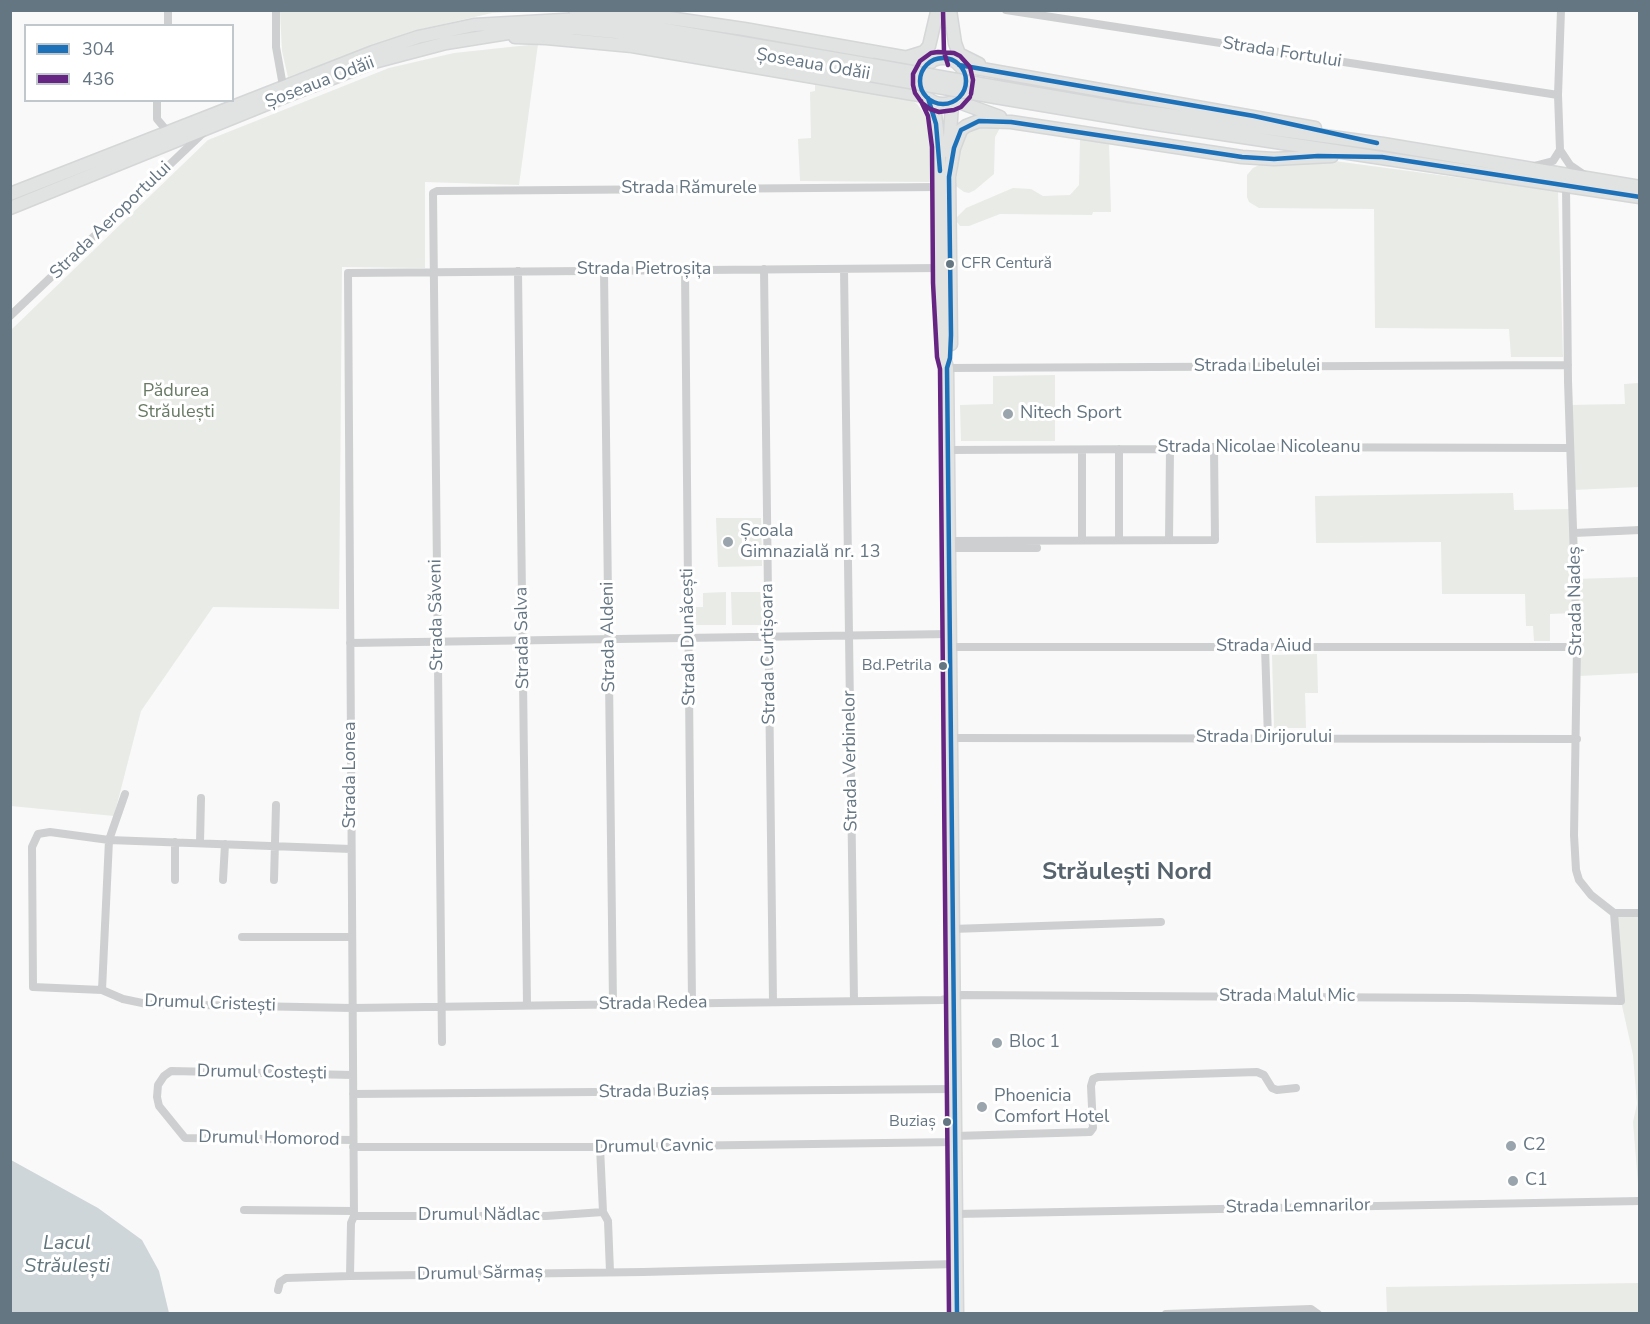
<!DOCTYPE html>
<meta charset="utf-8">
<style>
body{margin:0}
#map{position:relative;width:1650px;height:1324px;overflow:hidden;background:#f9f9f9;font-family:"Nunito Sans",sans-serif}
canvas{display:block}
.frame{position:absolute;inset:0;border:12px solid #657683;pointer-events:none}
.legend{position:absolute;left:24px;top:24px;width:210px;height:78px;box-sizing:border-box;background:#fff;border:2px solid #c1c8cd;margin:0;padding:8px 10px;list-style:none;font-size:18px;color:#657683}
.legend li{display:flex;align-items:center;gap:12px;height:30px}
.legend b{width:30px;border:2px solid #c1c8cd}
</style>
<div id="map">
<canvas width="1650" height="1324"></canvas>
<div class="frame"></div>
<ul class="legend">
<li><b style="height:8px;background:#1d71b8"></b>304</li>
<li><b style="height:8px;background:#662483"></b>436</li>
</ul>
</div>
<script>
const c = document.querySelector('canvas').getContext('2d');
c.lineJoin = 'round';
function fill(path, color) {
  c.fillStyle = color;
  c.fill(path, 'evenodd');
}
function poly(rows) {
  const path = new Path2D();
  for (const r of rows) {
    if (r.length === 3) {
      path.moveTo(r[0] + r[2], r[1]);
      path.arc(r[0], r[1], r[2], 0, 2 * Math.PI);
      continue;
    }
    path.moveTo(r[0], r[1]);
    for (let i = 2; i < r.length; i += 2) path.lineTo(r[i], r[i + 1]);
  }
  return path;
}
function stroke(path, color, width, dash) {
  c.strokeStyle = color;
  c.lineWidth = width;
  c.lineCap = dash ? 'butt' : 'round';
  c.setLineDash(dash || []);
  c.stroke(path);
}
function drawText(font, color, halo, rows, align = 'center') {
  c.font = font + ' "Nunito Sans",sans-serif';
  c.lineWidth = 6;
  c.setLineDash([]);
  c.textBaseline = 'middle';
  c.strokeStyle = halo;
  c.fillStyle = color;
  for (const [text, x, y, turn = 0] of rows) {
    c.save();
    c.translate(x, y);
    c.rotate((+turn || 0) * Math.PI / 180);
    c.textAlign = isNaN(turn) ? turn : align;
    if (halo) c.strokeText(text, 0, 0);
    c.fillText(text, 0, 0);
    c.restore();
  }
}
fill(poly([
 [280,11,280,10,529,11,492,13,413,31,288,77,282,51],
 [538,44,519,185,425,182,425,268,342,267,339,609,213,607,141,711,114,816,11,806,11,330,208,140,389,68,454,53],
 [815,85,908,98,917,104,928,119,930,128,931,182,800,181,798,139,811,138,810,92,815,91],
 [976,127,1000,128,995,137,994,174,975,190,969,193,964,192,956,186,960,145,969,130],
 [1080,138,1109,143,1111,212,1093,212,1092,215,1000,214,969,226,960,226,957,222,957,217,966,208,1013,188,1031,189,1043,196,1070,195,1079,185],
 [1327,160,1558,191,1563,357,1511,357,1509,329,1375,328,1374,209,1259,208,1249,202,1247,197,1247,175,1253,168,1259,165],
 [1055,375,1055,441,961,441,960,405,993,404,993,376],
 [1639,383,1639,487,1573,490,1569,405,1625,404,1624,384],
 [1513,493,1514,510,1570,509,1572,613,1550,614,1550,641,1534,641,1533,626,1526,626,1525,594,1442,594,1441,542,1316,543,1315,496],
 [716,518,761,518,762,566,718,567],
 [1639,577,1639,673,1579,676,1575,579],
 [726,592,726,625,695,625,695,607,703,607,703,593],
 [731,592,762,592,762,625,732,625],
 [1317,654,1318,693,1305,693,1306,728,1274,728,1272,655],
 [1614,913,1639,913,1639,1195,1633,1122,1637,1104,1633,1055,1621,1001],
 [1639,1283,1639,1313,1387,1313,1386,1287]
]), '#e8ebe6');
fill(poly([
 [11,1160,98,1208,142,1240,159,1271,169,1313,11,1313]
]), '#ced6d9');
const primary = poly([
 [575,10,635,13,744,29,931,62],
 [950,10,955,43,959,54,979,64],
 [515,37,546,38,632,46,925,96],
 [908,57,924,52,929,46,937,12],
 [943,81,23],
 [959,65,1315,128],
 [997,87,1125,109,1383,144,1640,187],
 [995,97,1150,123,1640,197],
 [928,98,935,114,939,147,940,283,944,357,947,368,957,1314],
 [956,101,1000,117],
 [949,152,952,103],
 [949,170,951,344],
 [949,177,954,148,961,130,966,126,979,121,1011,122,1242,157,1274,159,1332,156],
 [10,194,373,52,418,37,474,25,581,19,625,23,872,65],
 [10,208,289,95,374,62,446,43,533,29,573,28,616,32,870,75]
]);
stroke(primary, '#d5d6d7', 15);
stroke(poly([
 [276,10,276,47,283,86],
 [1006,10,1558,95],
 [168,26,168,10],
 [157,100,157,119,167,131],
 [1560,150,1570,165,1586,176],
 [1534,166,1553,161,1560,150,1558,95,1561,10],
 [1566,185,1568,381,1577,647,1574,835,1576,870,1579,880,1591,895,1614,913],
 [764,269,773,1002],
 [844,269,854,1001],
 [685,270,692,1003],
 [518,271,527,1005],
 [604,271,613,1004],
 [10,316,203,133],
 [947,368,1568,365],
 [948,450,1170,449,1214,447,1570,448],
 [1574,533,1640,530],
 [1082,540,1082,450],
 [1119,540,1119,449],
 [1169,540,1170,449],
 [949,541,1215,540,1214,447],
 [949,548,1037,548],
 [350,643,950,634],
 [950,647,1577,647],
 [1265,647,1268,738],
 [952,738,1577,739],
 [200,843,201,798],
 [351,849,109,840,50,832,38,834,32,847,33,987,102,990,123,999,147,1004,352,1008,942,1000,962,995,1467,998,1621,1001,1614,913],
 [175,880,175,842],
 [223,880,225,844],
 [274,880,276,805],
 [1614,913,1640,913],
 [952,929,1161,922],
 [242,937,352,937],
 [102,990,109,840,125,794],
 [442,1042,433,193,437,191,940,187],
 [353,1075,171,1071,164,1076,158,1085,157,1097,159,1106,185,1138,353,1140],
 [353,1094,955,1089],
 [955,1136,1090,1132,1093,1128,1091,1086,1093,1079,1098,1077,1257,1072,1264,1075,1272,1088,1277,1090,1296,1088],
 [353,1147,600,1147,956,1142],
 [600,1147,603,1212,608,1221,610,1272],
 [244,1210,354,1211],
 [956,1214,1640,1201],
 [354,1216,546,1216,603,1212],
 [350,1276,351,1223,354,1216,348,273,940,268],
 [278,1290,280,1282,286,1278,350,1276,643,1272,956,1264],
 [1166,1314,1311,1309,1318,1314]
]), '#cecfd0', 8);
stroke(primary, '#e1e2e2', 12);
const primaryBridge = poly([
 [872,65,997,87],
 [870,75,995,97]
]);
stroke(primaryBridge, '#d5d6d7', 15, []);
stroke(primaryBridge, '#e1e2e2', 12);
stroke(poly([
 [943,81,23],
 [959,65,1254,116,1377,143],
 [928,98,936,124,940,171],
 [957,1314,947,368,950,358,951,335,949,177,954,148,961,130,979,121,1011,122,1242,157,1274,159,1318,156,1382,157,1640,197]
]), '#1d71b8', 4.5);
stroke(poly([
 [943,10,944,52,948,65],
 [970,97,961,107,954,110,939,112,930,109,922,103,915,93,913,85,913,74,920,61,931,53,938,52,954,53,960,56,970,67,973,80,971,94],
 [921,101,928,116,932,147,933,283,937,357,940,369,949,1314]
]), '#662483', 4.5);
for (const [x, y, r, color] of [
 [950,264,5,"#657683"],
 [1008,414,6,"#99a4ac"],
 [728,542,6,"#99a4ac"],
 [943,666,5,"#657683"],
 [997,1043,6,"#99a4ac"],
 [982,1107,6,"#99a4ac"],
 [947,1122,5,"#657683"],
 [1511,1146,6,"#99a4ac"],
 [1513,1181,6,"#99a4ac"]
]) {
  const dot = new Path2D();
  dot.arc(x, y, r, 0, 2 * Math.PI);
  c.fillStyle = color;
  c.fill(dot);
  stroke(dot, '#fff', 2);
}
drawText('16px', '#657683', '#fff', [
 ["CFR Centură",961,264,"left"],
 ["Bd.Petrila",932,666],
 ["Buziaș",936,1122]
], 'right');
drawText('18px', '#657683', '#fff', [
 ["Strada Fortului",1282,53,9],
 ["Șoseaua Odăii",813,65,10],
 ["Șoseaua Odăii",320,83,-21],
 ["Strada Rămurele",689,189],
 ["Strada Aeroportului",111,221,-44],
 ["Strada Pietroșița",644,270],
 ["Strada Libelulei",1257,367],
 ["Strada Nicolae Nicoleanu",1259,448],
 ["Strada Nadeș",1576,601,-91],
 ["Strada Săveni",437,615,-91],
 ["Strada Aldeni",609,637,-91],
 ["Strada Dunăcești",689,637,-91],
 ["Strada Salva",523,638,-91],
 ["Strada Aiud",1264,647],
 ["Strada Curtișoara",769,654,-91],
 ["Strada Dirijorului",1264,738],
 ["Strada Verbinelor",851,761,-91],
 ["Strada Lonea",351,775,-90],
 ["Strada Malul Mic",1287,997],
 ["Drumul Cristești",210,1004,2],
 ["Strada Redea",653,1004,-1],
 ["Drumul Costești",262,1073,1],
 ["Strada Buziaș",654,1092,-1],
 ["Drumul Homorod",269,1139,1],
 ["Drumul Cavnic",654,1147,-1],
 ["Strada Lemnarilor",1298,1207,-1],
 ["Drumul Nădlac",479,1216],
 ["Drumul Sărmaș",480,1274,-1]
]);
drawText('18px', '#687a64', '#fff', [
 ["Pădurea",176,392],
 ["Străulești",176,413]
]);
drawText('18px', '#657683', '#fff', [
 ["Nitech Sport",1020,414],
 ["Școala",740,532],
 ["Gimnazială nr. 13",740,553],
 ["Bloc 1",1009,1043],
 ["Phoenicia",994,1097],
 ["Comfort Hotel",994,1118],
 ["C2",1523,1146],
 ["C1",1525,1181]
], 'left');
drawText('italic 20px', '#60757c', '#fff', [
 ["Lacul",67,1244],
 ["Străulești",67,1267]
]);
drawText('bold 24px', '#57646e', '#fff', [
 ["Străulești Nord",1127,873]
]);
</script>
